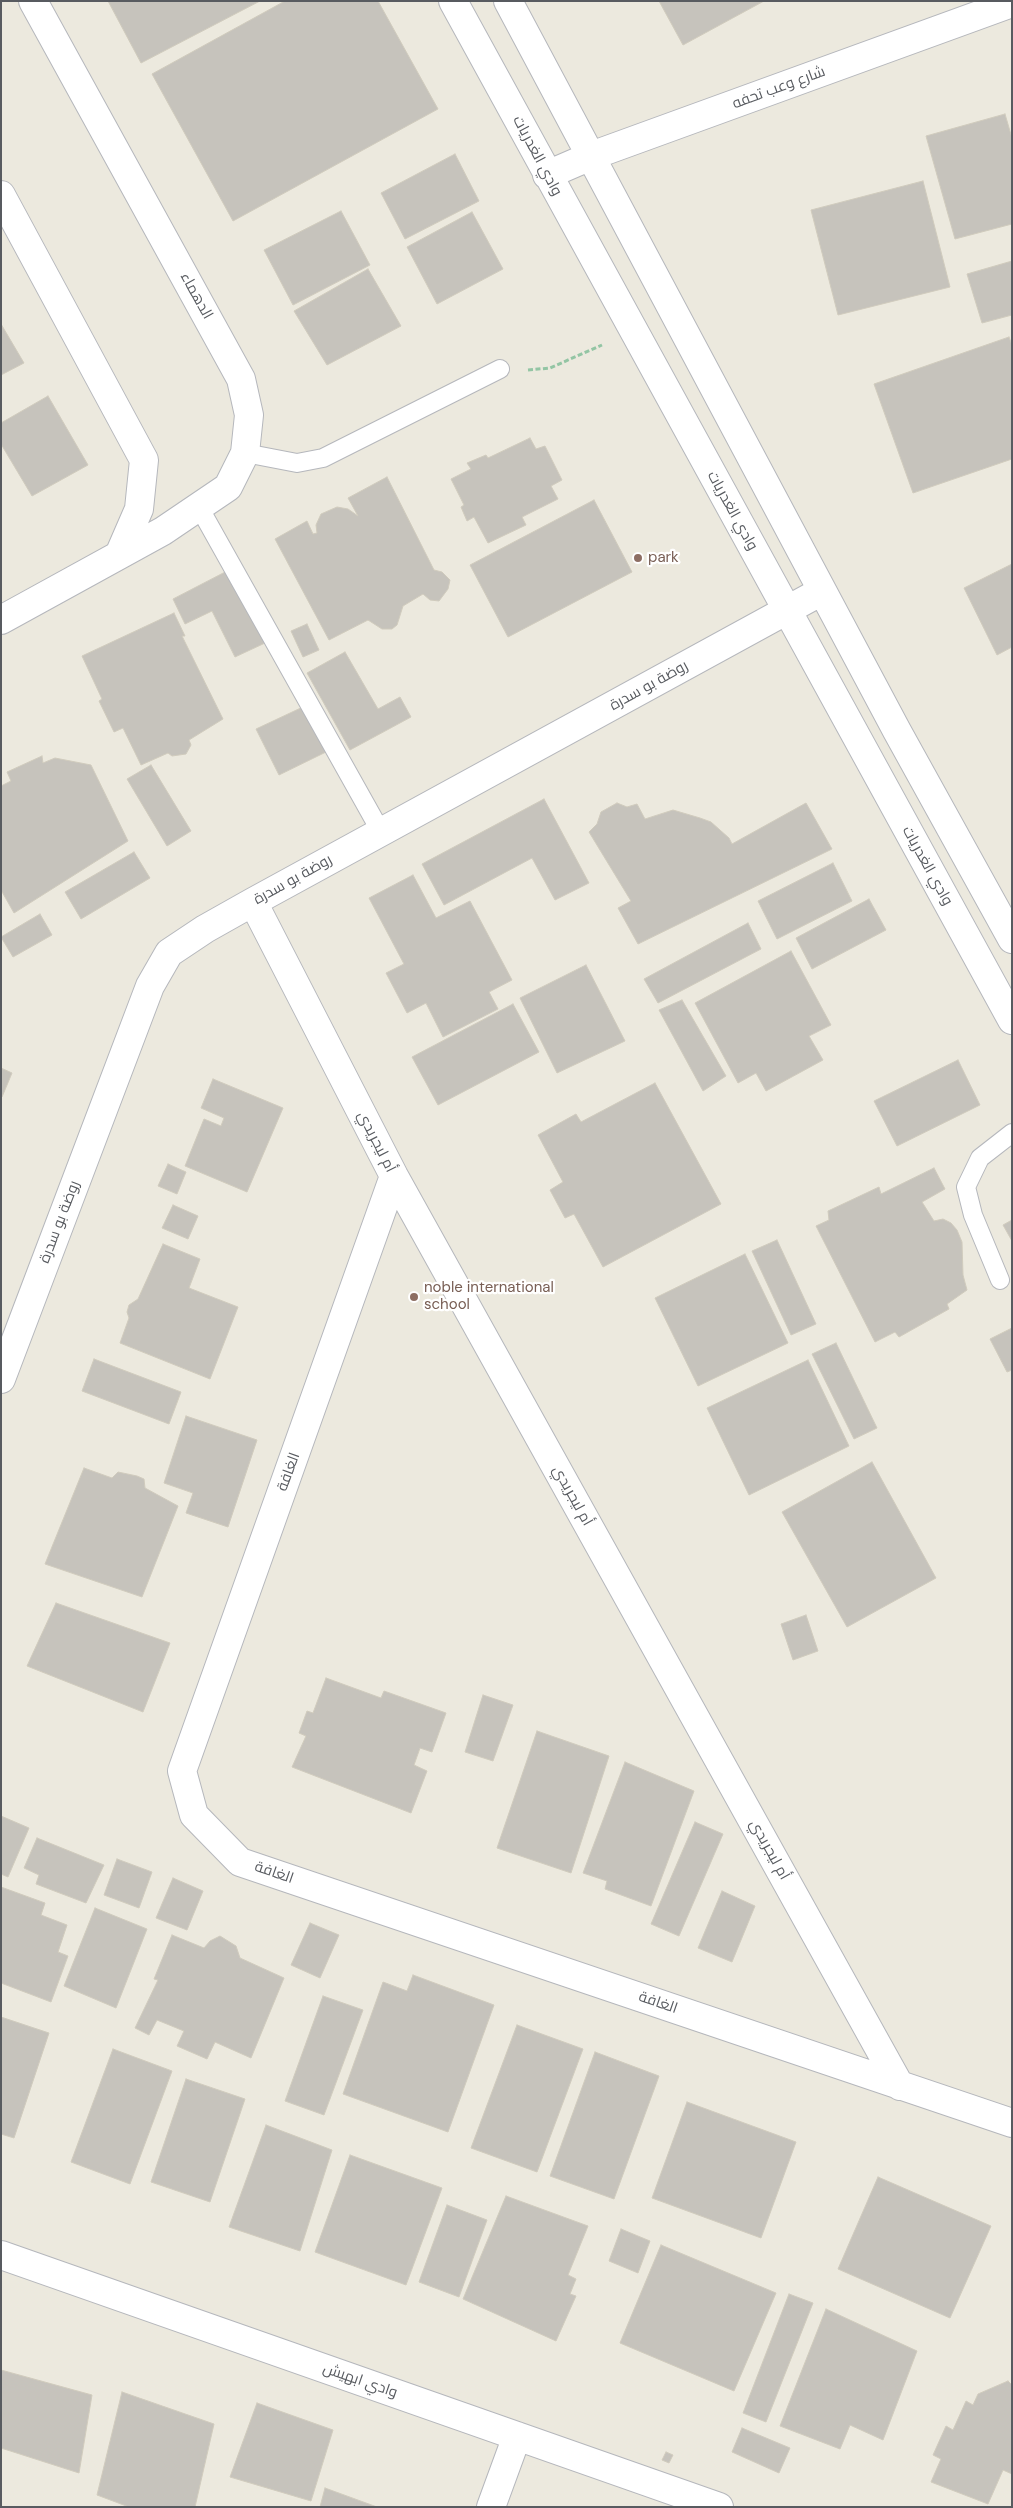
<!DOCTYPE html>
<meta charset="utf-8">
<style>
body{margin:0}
#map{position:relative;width:1013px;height:2508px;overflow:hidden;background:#ece9de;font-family:"DM Sans",sans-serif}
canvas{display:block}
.frame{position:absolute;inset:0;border:2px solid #585b60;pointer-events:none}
</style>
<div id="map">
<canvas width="1013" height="2508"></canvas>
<div class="frame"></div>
</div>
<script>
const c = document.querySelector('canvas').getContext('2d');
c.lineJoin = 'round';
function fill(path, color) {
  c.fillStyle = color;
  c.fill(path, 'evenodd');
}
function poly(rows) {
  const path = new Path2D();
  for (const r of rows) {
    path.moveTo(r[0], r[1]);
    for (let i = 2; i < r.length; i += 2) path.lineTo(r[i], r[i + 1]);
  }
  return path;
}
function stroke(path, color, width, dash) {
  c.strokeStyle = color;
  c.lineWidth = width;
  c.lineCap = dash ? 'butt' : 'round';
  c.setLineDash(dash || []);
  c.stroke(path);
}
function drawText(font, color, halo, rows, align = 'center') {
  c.font = font + ' "DM Sans",Cairo,sans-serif';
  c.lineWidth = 4.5;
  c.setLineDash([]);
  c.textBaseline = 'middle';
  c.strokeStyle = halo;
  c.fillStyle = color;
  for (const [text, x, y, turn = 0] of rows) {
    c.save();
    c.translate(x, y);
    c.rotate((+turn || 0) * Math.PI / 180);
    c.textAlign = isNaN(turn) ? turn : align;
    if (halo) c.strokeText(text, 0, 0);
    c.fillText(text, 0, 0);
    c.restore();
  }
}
const building = poly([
 [108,1,260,1,141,63,108,1],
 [285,1,378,1,438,109,233,221,152,74,285,1],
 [659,1,764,1,683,45,659,1],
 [1005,114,1012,138,1012,224,955,239,926,136,1005,114],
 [455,154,479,201,405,239,381,193,455,154],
 [923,181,950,287,838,315,811,210,923,181],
 [341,211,370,265,293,305,264,250,341,211],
 [472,212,503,269,437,304,407,247,472,212],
 [1012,261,1012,315,982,323,967,274,1012,261],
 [368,269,401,326,327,365,294,311,368,269],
 [1,324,24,363,1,375,1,324],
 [1009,337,1012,345,1012,459,913,493,874,384,1009,337],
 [48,396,88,465,32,496,1,444,1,423,48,396],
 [530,438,536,449,545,446,562,480,551,486,558,499,522,517,526,525,488,543,474,517,467,521,461,507,464,505,451,479,471,469,467,463,486,455,488,458,530,438],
 [387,477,434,570,442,572,450,580,448,589,439,601,430,600,423,594,403,606,397,625,392,629,382,629,368,620,329,640,275,539,307,521,313,534,317,533,316,525,321,514,337,507,348,509,358,516,348,498,387,477],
 [594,500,632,572,508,637,470,565,594,500],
 [1012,564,1012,647,997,655,964,588,1012,564],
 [229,570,265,643,235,657,212,611,185,624,173,599,229,570],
 [174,613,185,636,182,636,223,719,189,740,191,745,186,754,172,756,168,753,141,765,123,728,114,732,99,701,102,699,82,656,174,613],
 [307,624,319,650,303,657,291,631,307,624],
 [345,652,378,709,400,697,411,717,350,750,307,673,345,652],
 [305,706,326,752,279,775,256,729,305,706],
 [42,756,43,763,55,758,91,765,128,841,14,913,1,890,1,786,11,781,7,772,42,756],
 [151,765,191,831,167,846,127,779,151,765],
 [544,799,589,883,555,900,532,858,444,905,422,864,544,799],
 [617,803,627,807,637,804,645,819,673,810,700,818,711,822,729,838,732,844,806,803,832,849,638,944,618,908,631,901,589,832,597,824,601,812,617,803],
 [134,852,150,878,81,919,65,892,134,852],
 [833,863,852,901,777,939,758,901,833,863],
 [413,875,436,918,470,901,512,980,489,992,498,1009,443,1037,426,1003,407,1013,386,973,404,964,369,898,413,875],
 [869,899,886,930,812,969,796,938,869,899],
 [40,914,52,935,13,957,1,937,40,914],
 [748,923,761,949,658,1003,644,979,748,923],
 [791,951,831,1025,809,1036,823,1060,766,1091,756,1073,738,1083,695,1003,791,951],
 [586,965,625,1041,557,1073,520,998,586,965],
 [682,1000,726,1076,703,1091,659,1010,682,1000],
 [513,1004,539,1052,438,1105,412,1057,513,1004],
 [958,1060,980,1105,897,1146,874,1101,958,1060],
 [1,1068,12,1073,2,1097,1,1097,1,1068],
 [213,1079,283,1108,247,1192,185,1166,204,1119,221,1126,224,1118,201,1108,213,1079],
 [655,1083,721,1204,603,1267,574,1214,565,1218,550,1190,563,1182,538,1135,576,1114,581,1122,655,1083],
 [168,1164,186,1172,177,1194,158,1186,168,1164],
 [934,1168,945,1189,922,1202,934,1221,943,1219,951,1223,957,1230,962,1242,963,1275,967,1290,947,1304,949,1309,899,1337,895,1332,875,1342,816,1226,829,1220,828,1211,879,1187,881,1194,934,1168],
 [173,1205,198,1216,188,1239,162,1228,173,1205],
 [1012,1220,1012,1241,1003,1225,1012,1220],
 [777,1240,816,1324,791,1335,752,1251,777,1240],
 [163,1244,200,1259,189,1288,238,1307,210,1379,120,1343,129,1318,127,1312,129,1305,138,1299,163,1244],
 [745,1254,788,1343,698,1386,655,1298,745,1254],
 [1012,1328,1012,1370,1007,1372,990,1339,1012,1328],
 [836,1343,877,1428,854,1439,812,1354,836,1343],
 [94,1359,181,1392,169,1424,82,1391,94,1359],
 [808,1360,849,1446,749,1495,707,1408,808,1360],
 [186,1416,257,1440,228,1527,186,1513,193,1493,164,1483,186,1416],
 [872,1462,936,1578,847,1627,782,1512,872,1462],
 [84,1468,112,1478,118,1472,137,1476,144,1479,145,1488,178,1506,142,1597,45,1564,84,1468],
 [56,1603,170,1643,143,1712,27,1666,56,1603],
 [806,1615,818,1651,793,1660,781,1624,806,1615],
 [326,1678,381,1698,384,1691,446,1713,432,1752,420,1748,414,1765,427,1771,411,1813,292,1767,306,1736,299,1733,307,1711,313,1713,326,1678],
 [483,1695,513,1705,493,1761,465,1752,483,1695],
 [537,1731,609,1756,571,1873,497,1848,537,1731],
 [625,1762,694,1791,651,1906,605,1889,607,1881,583,1873,625,1762],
 [1,1816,29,1828,8,1877,1,1874,1,1816],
 [695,1822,723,1834,679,1936,651,1924,695,1822],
 [37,1838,104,1865,86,1903,36,1884,39,1875,24,1868,37,1838],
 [117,1859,152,1872,139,1908,104,1895,117,1859],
 [173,1878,203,1891,187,1930,156,1918,173,1878],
 [1,1887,45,1903,41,1915,67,1925,58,1952,68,1956,51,2002,1,1983,1,1887],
 [722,1891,755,1906,732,1962,698,1948,722,1891],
 [95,1908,147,1929,116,2008,64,1986,95,1908],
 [310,1923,339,1935,320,1978,291,1965,310,1923],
 [172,1935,204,1948,210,1941,220,1936,236,1946,240,1958,284,1978,251,2058,215,2042,207,2059,177,2046,184,2031,157,2020,149,2035,135,2028,158,1980,154,1979,172,1935],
 [413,1975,494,2005,448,2132,343,2094,383,1982,407,1991,413,1975],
 [323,1996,363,2010,324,2115,285,2101,323,1996],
 [1,2017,49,2033,14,2138,1,2134,1,2017],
 [517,2025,583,2049,537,2172,471,2148,517,2025],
 [113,2049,172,2071,130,2184,71,2162,113,2049],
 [595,2052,659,2076,614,2199,550,2176,595,2052],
 [186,2079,245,2099,210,2202,151,2182,186,2079],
 [687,2102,796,2142,761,2238,652,2198,687,2102],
 [266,2125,332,2150,300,2251,229,2227,266,2125],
 [350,2155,442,2188,406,2285,315,2252,350,2155],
 [878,2177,991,2226,950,2318,838,2269,878,2177],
 [506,2196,588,2226,568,2275,576,2279,570,2294,576,2296,556,2341,463,2299,506,2196],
 [447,2205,487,2220,459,2297,419,2282,447,2205],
 [621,2229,650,2241,638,2273,609,2261,621,2229],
 [661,2245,776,2293,734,2391,620,2343,661,2245],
 [789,2294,813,2303,766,2422,743,2413,789,2294],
 [826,2309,917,2351,883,2440,850,2425,840,2449,780,2426,826,2309],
 [1,2370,92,2395,79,2473,1,2448,1,2370],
 [1008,2381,1012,2385,1012,2474,1003,2470,988,2504,931,2482,941,2459,933,2455,946,2426,953,2430,966,2401,973,2405,978,2394,1008,2381],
 [122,2392,214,2424,195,2507,129,2507,97,2495,122,2392],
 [257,2403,333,2430,311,2501,230,2477,257,2403],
 [742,2428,790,2448,779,2473,732,2452,742,2428],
 [666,2452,673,2455,669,2463,662,2460,666,2452],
 [325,2488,377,2507,320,2507,325,2488]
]);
fill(building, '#c6c3bc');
stroke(building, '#d0cbbd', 1);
const lane = poly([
 [245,453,297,463,323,458,500,369],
 [199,507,381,832],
 [1000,1280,973,1215,966,1187,980,1158,1012,1133]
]);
const street = poly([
 [453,1,1012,1020],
 [508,1,897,731,1012,939],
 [547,175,591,156,1012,3],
 [1,195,144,460,139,509,119,555],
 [1,620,163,531,228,487,245,453,249,415,241,379,33,1],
 [253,902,394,1176,900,2086],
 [394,1176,182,1771,194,1815,240,1862,1012,2123],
 [1,1379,150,986,169,953,205,929,253,902,822,591],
 [1,2255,719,2507],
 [491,2507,517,2436]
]);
stroke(lane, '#b5b7bc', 20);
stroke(street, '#b5b7bc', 30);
stroke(poly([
 [528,370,550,368,602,345]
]), '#93c5a4', 3, [5, 2.5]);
stroke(lane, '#fff', 18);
stroke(street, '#fff', 28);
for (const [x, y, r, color] of [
 [638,558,5,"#8d6e63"],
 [414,1297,5,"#8d6e63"]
]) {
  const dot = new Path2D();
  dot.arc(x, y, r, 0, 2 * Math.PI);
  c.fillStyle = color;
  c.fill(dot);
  stroke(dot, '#fff', 2);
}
drawText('15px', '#585b60', '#fff', [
 ["شارع وعب تحفه",779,88,-20],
 ["وادي الغدريات",537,156,62],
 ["الدهماء",196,296,61],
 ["وادي الغدريات",732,511,61],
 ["روضة بو سدرة",649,686,-29],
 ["وادي الغدريات",927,866,61],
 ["روضة بو سدرة",293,880,-29],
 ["أم ليجريدي",376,1142,63],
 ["روضة بو سدرة",60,1222,-69],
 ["الغافة",289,1472,-70],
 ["أم ليجريدي",572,1496,61],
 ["أم ليجريدي",769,1850,61],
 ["الغافة",274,1873,19],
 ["الغافة",658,2003,19],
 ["وادي ابهيش",360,2381,19]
]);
drawText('15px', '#785e54', '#fff', [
 ["park",648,558],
 ["noble international",424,1288],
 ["school",424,1305]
], 'left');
</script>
